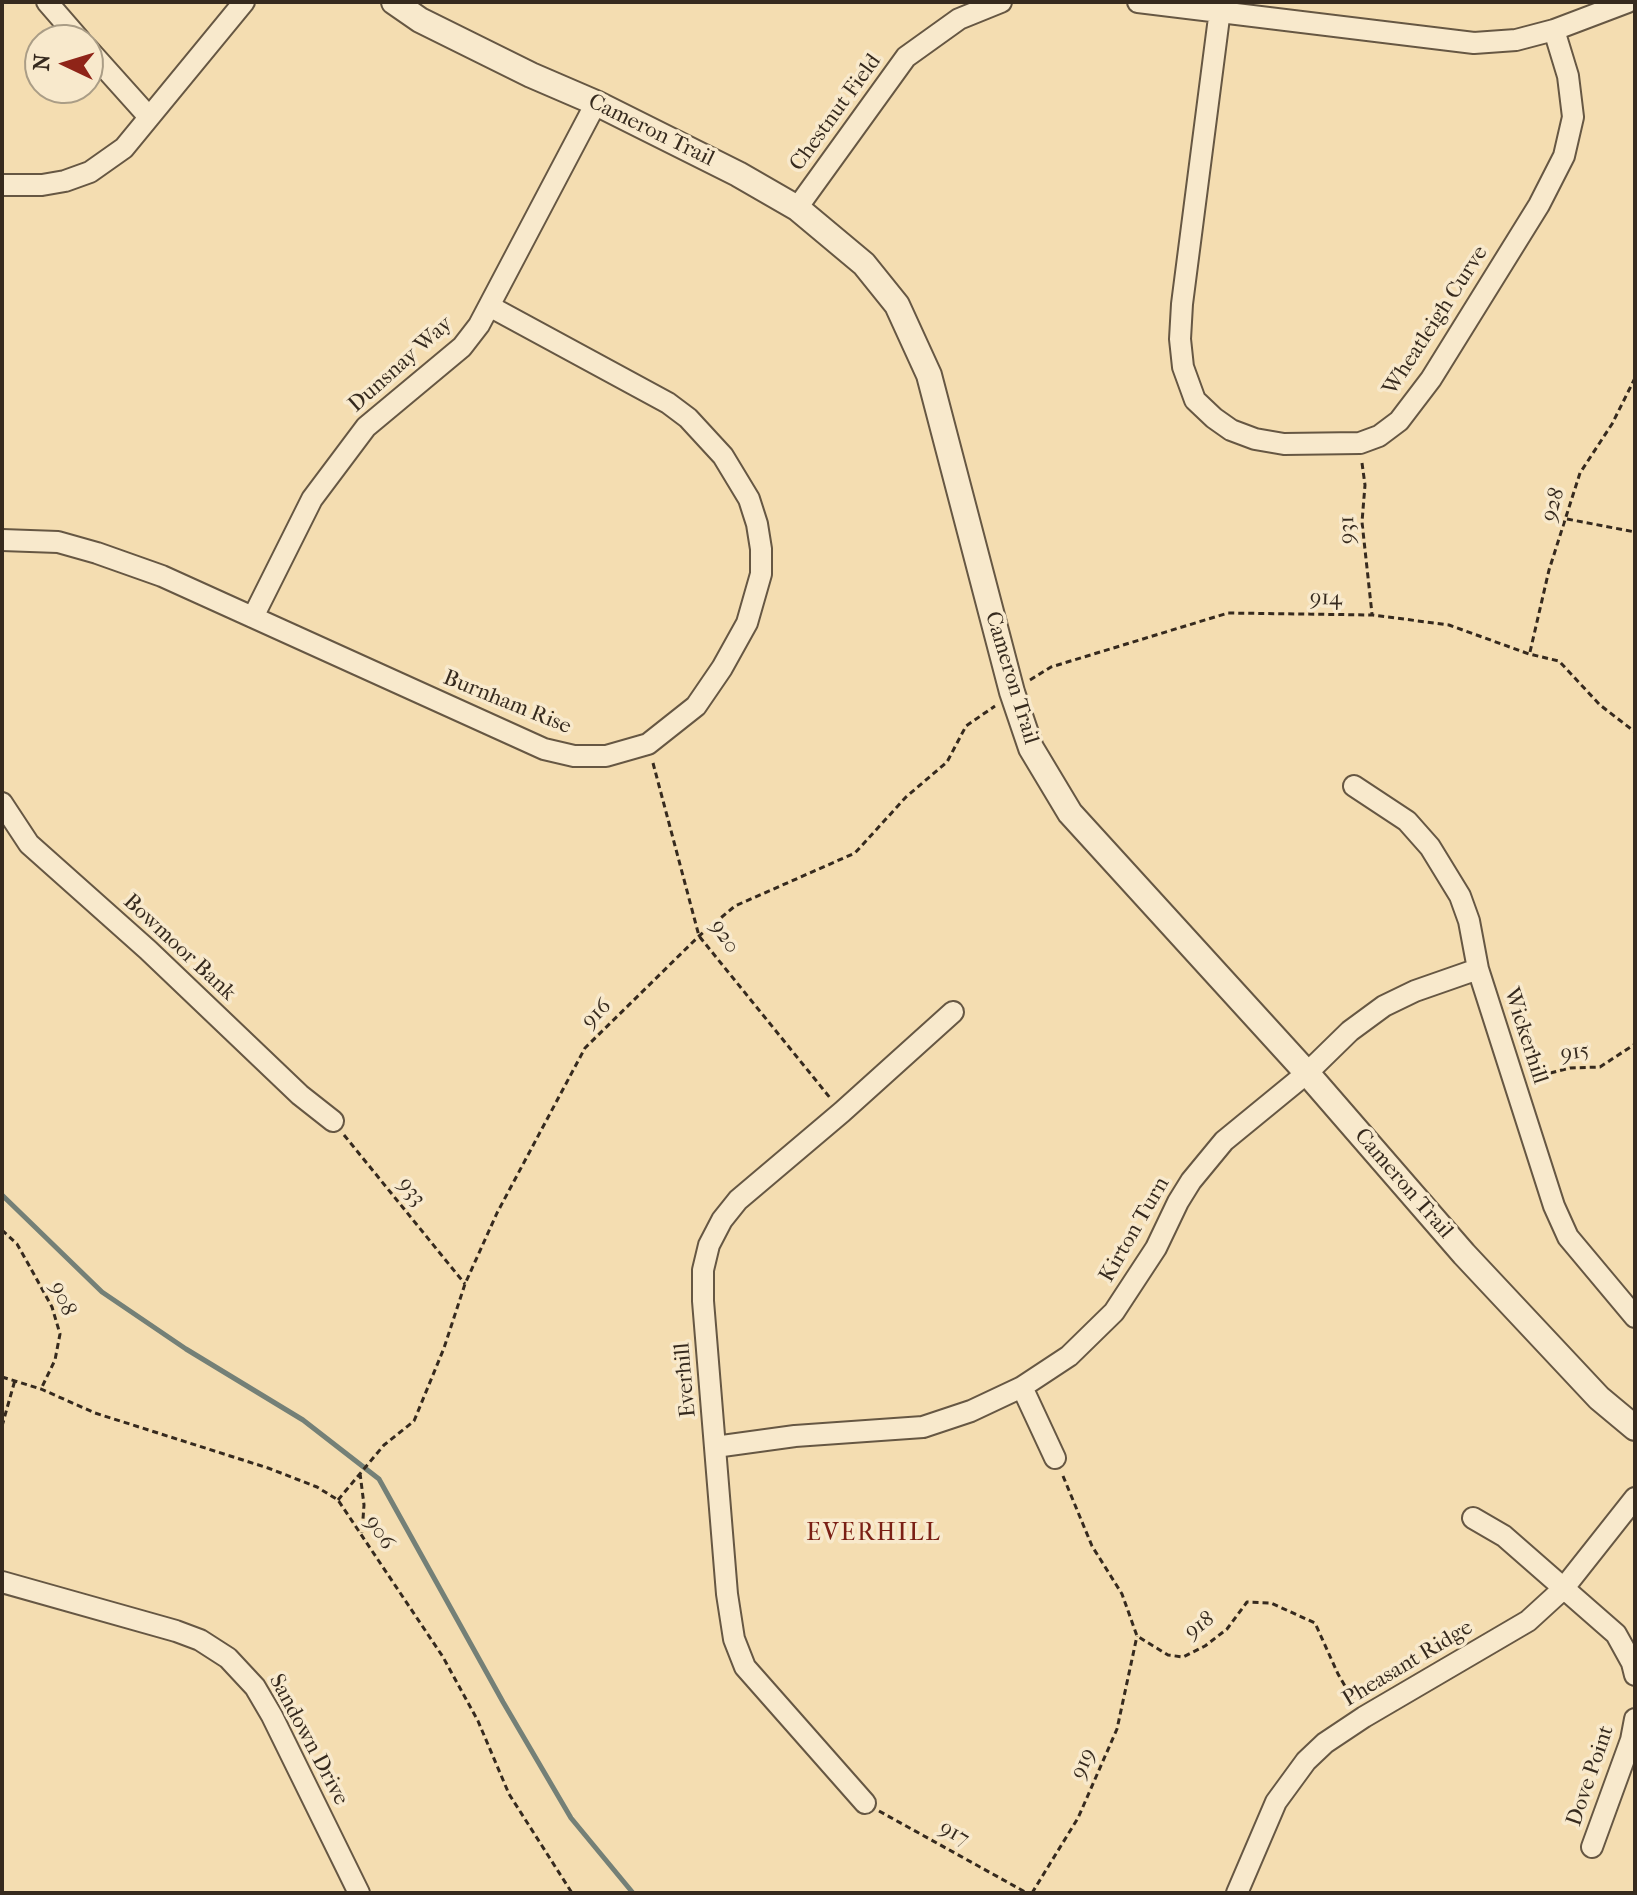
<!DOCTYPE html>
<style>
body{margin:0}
#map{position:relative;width:1637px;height:1895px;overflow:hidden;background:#f4ddb1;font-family:"IM FELL French Canon",serif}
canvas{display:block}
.frame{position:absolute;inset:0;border:4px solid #362a1e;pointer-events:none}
.north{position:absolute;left:24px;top:24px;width:80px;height:80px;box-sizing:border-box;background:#f8e9cc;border:2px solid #aa9d86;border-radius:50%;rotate:274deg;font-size:22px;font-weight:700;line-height:32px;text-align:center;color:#362a1e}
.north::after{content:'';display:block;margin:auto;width:28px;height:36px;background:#8f2418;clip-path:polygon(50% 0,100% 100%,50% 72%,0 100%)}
</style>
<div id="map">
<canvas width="1637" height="1895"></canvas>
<div class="frame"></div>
<div class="north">N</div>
</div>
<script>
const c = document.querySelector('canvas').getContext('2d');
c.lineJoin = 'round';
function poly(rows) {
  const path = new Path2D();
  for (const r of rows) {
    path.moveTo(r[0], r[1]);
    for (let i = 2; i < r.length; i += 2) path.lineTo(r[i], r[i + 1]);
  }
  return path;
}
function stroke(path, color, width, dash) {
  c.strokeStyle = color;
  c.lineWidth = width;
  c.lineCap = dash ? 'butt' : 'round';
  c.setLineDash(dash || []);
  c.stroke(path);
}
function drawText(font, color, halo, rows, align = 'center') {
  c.font = font + ' "IM FELL French Canon",serif';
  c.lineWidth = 7;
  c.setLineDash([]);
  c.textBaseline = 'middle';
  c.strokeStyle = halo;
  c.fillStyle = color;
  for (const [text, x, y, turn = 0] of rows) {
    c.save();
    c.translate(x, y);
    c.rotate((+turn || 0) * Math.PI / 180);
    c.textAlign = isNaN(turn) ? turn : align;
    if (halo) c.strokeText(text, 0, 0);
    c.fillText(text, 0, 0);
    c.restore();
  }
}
stroke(poly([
 [2,1195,102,1292,186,1349,303,1420,379,1479,503,1702,571,1818,633,1893]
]), '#748077', 5);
const minor = poly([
 [47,2,80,40],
 [1138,2,1474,43,1516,40,1554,30,1628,2],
 [1221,2,1182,304,1180,339,1183,367,1195,400,1214,418,1231,430,1255,439,1284,444,1360,443,1379,436,1399,421,1431,379,1539,205,1564,156,1573,117,1568,76,1554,30],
 [88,49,149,117],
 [2,185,42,185,65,181,90,172,124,148,244,2],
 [797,208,906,57,959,19,1001,2],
 [2,540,58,542,97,553,162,576,544,749,574,756,606,756,648,744,696,706,722,668,747,623,761,574,761,549,757,524,749,499,723,456,688,418,668,403,491,307],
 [254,615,312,499,366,427,462,347,479,325,596,103],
 [1354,786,1407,821,1430,847,1460,896,1469,921,1478,969,1554,1206,1568,1237,1635,1317],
 [2,803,29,844,148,950,300,1095,333,1121],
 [1022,1387,1055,1458],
 [715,1447,795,1436,923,1427,971,1411,1022,1387,1069,1356,1114,1312,1156,1248,1178,1202,1191,1181,1224,1141,1307,1073,1350,1031,1384,1006,1415,991,1478,969],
 [1473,1518,1504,1536,1616,1634,1632,1663,1635,1675],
 [2,1582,176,1631,200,1640,228,1658,255,1687,272,1716,359,1893],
 [865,1803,745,1667,734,1639,727,1594,703,1301,703,1270,709,1245,722,1220,738,1200,842,1112,953,1012],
 [1592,1847,1631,1740,1635,1719],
 [1237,1893,1276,1802,1306,1761,1325,1743,1364,1717,1528,1621,1563,1589,1635,1498]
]);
const tertiary = poly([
 [394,2,420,20,531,75,596,103,738,174,797,208,864,264,897,305,929,375,1012,692,1031,748,1070,813,1307,1073,1464,1254,1599,1398,1635,1428]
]);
stroke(minor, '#665743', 24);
stroke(tertiary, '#665743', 28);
stroke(poly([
 [1362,463,1365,485,1362,522,1372,614],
 [1567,519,1635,532],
 [1530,652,1549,570,1580,473,1612,424,1635,378],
 [1030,680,1051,667,1228,613,1373,615,1449,625,1529,654,1559,661,1600,705,1635,732],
 [653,763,699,936,831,1099],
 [1531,1078,1570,1068,1600,1067,1635,1044],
 [344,1135,465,1284],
 [2,1230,17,1244,30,1267,52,1307,60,1334,55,1360,41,1389],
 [2,1377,41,1389,95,1413,268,1468,317,1487,338,1500,443,1657,478,1721,509,1794,572,1893],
 [2,1426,15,1380],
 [360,1473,364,1505,362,1533],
 [1063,1476,1092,1546,1122,1594,1137,1636,1168,1655,1183,1657,1205,1646,1227,1629,1247,1602,1271,1603,1315,1623,1338,1674,1355,1703],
 [338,1500,384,1445,414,1421,444,1348,465,1284,497,1213,585,1048,699,936,735,906,855,853,906,797,947,762,966,726,995,706],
 [879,1811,1027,1893],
 [1032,1893,1078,1818,1117,1729,1137,1636]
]), '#362a1e', 3, [6, 4]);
stroke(minor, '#f8e9cc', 20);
stroke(tertiary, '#f8e9cc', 24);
drawText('22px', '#362a1e', '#f8e9cc', [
 ["Chestnut Field",836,113,-54],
 ["Cameron Trail",651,131,26],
 ["Wheatleigh Curve",1436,321,-57],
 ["Dunsnay Way",401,365,-42],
 ["928",1554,505,-73],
 ["931",1348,530,-91],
 ["914",1326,599,1],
 ["Cameron Trail",1011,678,73],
 ["Burnham Rise",507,703,22],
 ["920",724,937,57],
 ["Bowmoor Bank",179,948,43],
 ["916",597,1014,-45],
 ["Wickerhill",1525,1036,72],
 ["915",1575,1053,-8],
 ["Cameron Trail",1403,1184,49],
 ["933",411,1192,51],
 ["Kirton Turn",1135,1230,-60],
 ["908",62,1299,67],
 ["Everhill",686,1380,-95],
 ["906",379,1533,56],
 ["918",1200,1626,-35],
 ["Pheasant Ridge",1408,1664,-31],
 ["Sandown Drive",308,1740,62],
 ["919",1084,1764,-66],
 ["Dove Point",1591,1776,-71],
 ["917",954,1834,29]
]);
c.letterSpacing = '2px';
drawText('24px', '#7a1f14', '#f8e9cc', [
 ["EVERHILL",874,1534]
]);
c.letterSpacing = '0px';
</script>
